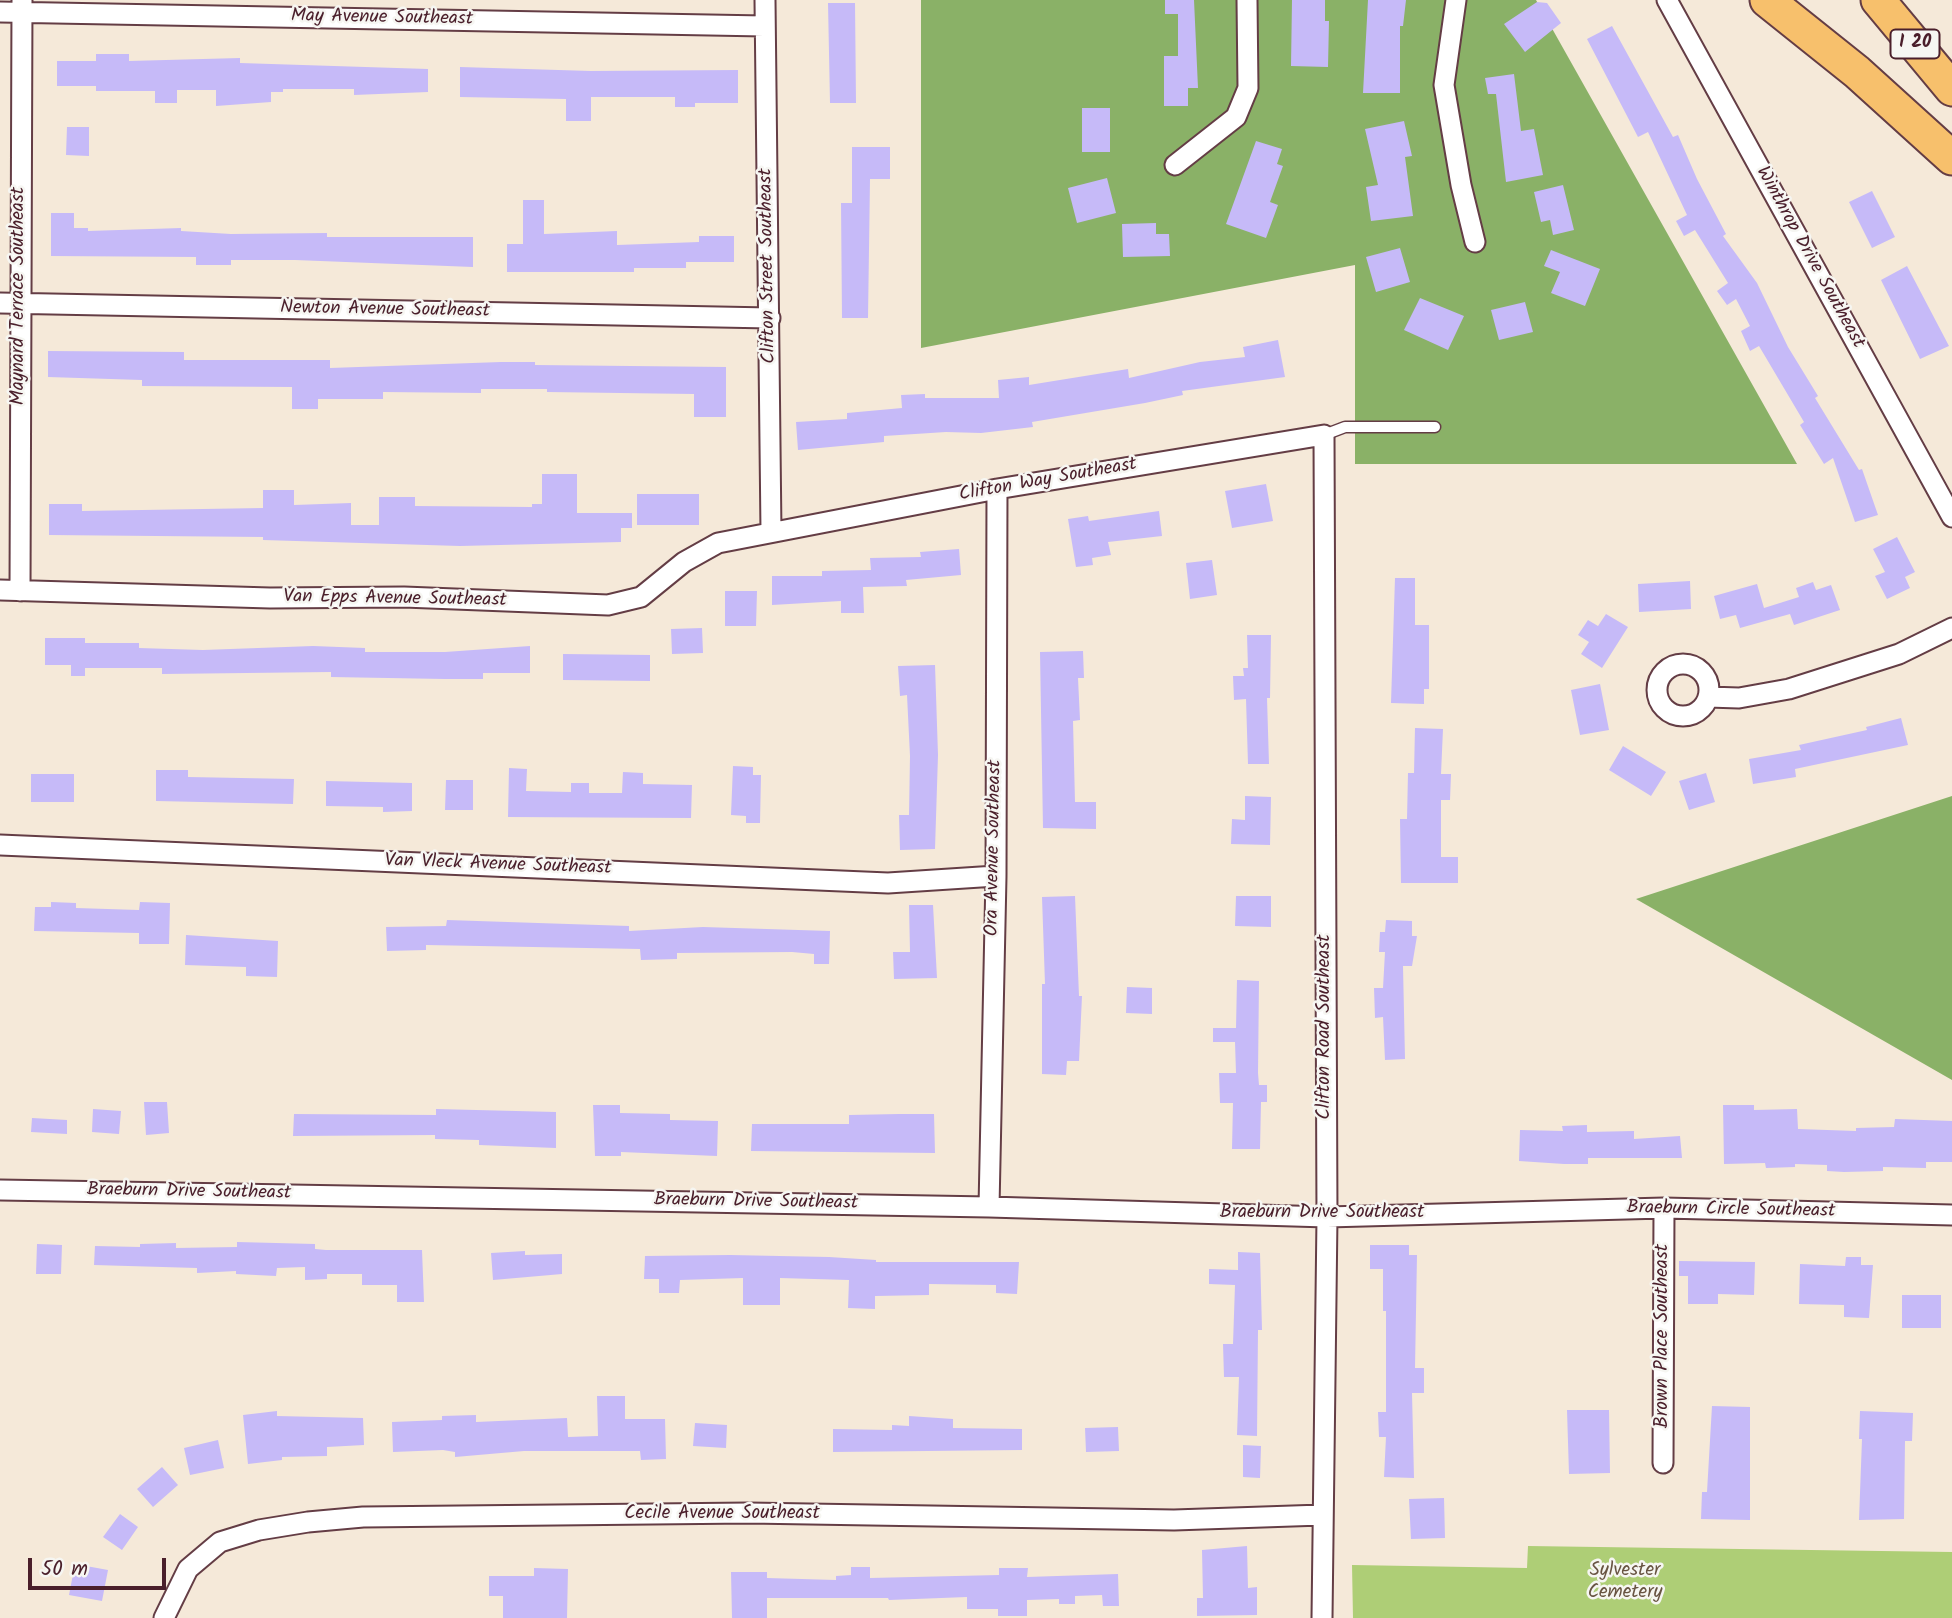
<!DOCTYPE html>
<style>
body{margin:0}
#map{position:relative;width:1952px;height:1618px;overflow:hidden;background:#f5e9d9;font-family:Kalam,sans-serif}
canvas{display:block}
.scale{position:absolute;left:28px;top:1558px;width:138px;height:32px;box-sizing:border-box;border:4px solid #4a1f2b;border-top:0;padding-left:9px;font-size:21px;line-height:24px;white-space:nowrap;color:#4a1f2b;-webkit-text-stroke:5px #f6f6f2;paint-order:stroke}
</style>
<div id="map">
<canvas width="1952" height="1618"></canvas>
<div class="scale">50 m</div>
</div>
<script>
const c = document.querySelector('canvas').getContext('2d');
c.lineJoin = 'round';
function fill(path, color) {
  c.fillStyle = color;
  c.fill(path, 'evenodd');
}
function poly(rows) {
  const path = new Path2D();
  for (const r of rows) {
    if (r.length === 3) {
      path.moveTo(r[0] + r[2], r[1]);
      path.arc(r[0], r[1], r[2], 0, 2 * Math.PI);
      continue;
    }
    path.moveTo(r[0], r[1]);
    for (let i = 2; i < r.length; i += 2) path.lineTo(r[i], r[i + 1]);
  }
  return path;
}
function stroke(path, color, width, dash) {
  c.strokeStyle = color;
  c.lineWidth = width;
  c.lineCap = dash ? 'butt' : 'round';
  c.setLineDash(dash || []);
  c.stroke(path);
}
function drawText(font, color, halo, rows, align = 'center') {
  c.font = font + ' Kalam,sans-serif';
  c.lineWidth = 5;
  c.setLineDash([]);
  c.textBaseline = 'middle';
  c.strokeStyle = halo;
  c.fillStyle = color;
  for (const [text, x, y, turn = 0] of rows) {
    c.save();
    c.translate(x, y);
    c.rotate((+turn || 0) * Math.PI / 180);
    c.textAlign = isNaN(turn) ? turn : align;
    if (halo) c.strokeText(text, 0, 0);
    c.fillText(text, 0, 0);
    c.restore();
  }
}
fill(poly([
 [1528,1546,1952,1552,1952,1618,1353,1618,1352,1565,1527,1568]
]), '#aece76');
fill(poly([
 [921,0,1536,0,1797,464,1355,464,1355,265,921,348],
 [1952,796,1952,1080,1636,899]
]), '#8ab167');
fill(poly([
 [1165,0,1194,0,1198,88,1188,88,1188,106,1164,106,1164,56,1178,56,1178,14,1165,14],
 [1292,0,1325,0,1325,21,1329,21,1328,67,1291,66],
 [1368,0,1406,0,1403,26,1400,26,1400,93,1363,93],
 [1537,2,1547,3,1561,23,1525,52,1504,24],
 [828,3,855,3,856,103,830,103],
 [1612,26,1673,137,1678,135,1697,179,1726,234,1723,236,1757,283,1788,347,1818,396,1815,398,1859,470,1862,469,1878,515,1855,522,1833,458,1824,464,1800,425,1804,422,1759,346,1750,351,1741,331,1750,326,1736,299,1727,305,1717,291,1728,283,1695,230,1684,236,1676,221,1687,215,1648,132,1638,137,1587,39],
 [96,54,129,54,129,61,240,58,240,63,428,69,428,92,354,95,354,89,283,89,283,92,271,92,271,102,216,106,216,90,177,90,177,103,155,103,155,91,96,91,96,86,57,86,57,61,96,61],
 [460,67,591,71,738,70,738,103,695,103,695,107,675,107,675,97,591,97,591,121,566,121,566,99,460,97],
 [1514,74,1521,131,1534,129,1543,175,1506,182,1496,94,1488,94,1485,78],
 [1082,108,1110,108,1110,152,1082,152],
 [1404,121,1412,156,1405,157,1413,216,1371,221,1366,187,1378,185,1365,129],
 [67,127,89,127,89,156,66,155],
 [1256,141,1282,149,1277,164,1283,166,1270,202,1278,205,1266,238,1226,224],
 [852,147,890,147,890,179,870,179,868,318,842,318,841,203,852,203],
 [1107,178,1116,213,1077,223,1068,188],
 [1563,185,1574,230,1553,235,1550,220,1541,222,1534,192],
 [1872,191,1895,237,1872,248,1849,202],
 [523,200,544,200,544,234,617,231,617,245,699,242,699,236,734,236,734,262,686,262,686,268,634,268,634,272,507,272,507,244,523,244],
 [51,213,74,213,74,228,88,228,88,231,181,228,181,231,231,234,327,233,327,237,473,237,473,267,295,260,231,260,231,265,196,265,196,257,51,256],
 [1156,223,1156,234,1169,234,1170,256,1123,257,1122,224],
 [1400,248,1410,282,1376,292,1366,257],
 [1551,250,1600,269,1585,306,1551,293,1560,272,1544,266],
 [1907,266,1949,346,1920,359,1881,280],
 [1420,298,1464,316,1448,350,1404,330],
 [1525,302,1533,332,1499,340,1491,310],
 [1278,340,1285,377,1182,391,1183,395,1145,403,1032,422,1033,427,981,433,946,432,884,436,884,442,798,450,796,422,847,419,847,413,902,408,901,395,925,394,925,398,999,398,998,380,1029,377,1029,385,1128,369,1129,378,1200,362,1245,357,1243,347],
 [48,351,184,352,184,360,330,360,330,368,501,362,535,362,535,365,726,367,726,417,694,417,694,394,547,392,547,389,481,389,481,393,383,392,383,399,318,399,318,409,292,409,292,387,142,386,142,380,48,377],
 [542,474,577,474,577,513,632,513,632,528,621,528,621,542,460,546,263,540,263,537,49,535,49,504,82,504,82,511,263,508,263,490,294,490,294,505,351,503,351,525,379,525,379,497,415,497,415,506,532,507,532,504,542,504],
 [1266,484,1273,521,1232,528,1225,491],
 [637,494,699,494,699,525,637,525],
 [1159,511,1162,536,1108,542,1111,555,1092,558,1093,565,1076,567,1068,519,1088,516,1089,521],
 [1897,537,1915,572,1905,577,1910,588,1887,599,1875,576,1885,572,1873,549],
 [959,549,961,575,906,580,907,586,863,587,864,613,841,613,841,601,772,605,772,576,822,576,822,571,871,570,870,558,921,557,920,552],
 [1212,560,1217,595,1190,599,1186,563],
 [1395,578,1415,578,1415,625,1429,625,1429,689,1424,689,1424,704,1391,703],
 [1690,581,1691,609,1639,612,1638,584],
 [1813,582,1816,590,1831,585,1840,610,1794,625,1790,614,1740,628,1736,615,1720,619,1714,596,1757,584,1764,608,1799,597,1796,588],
 [725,591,757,591,756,626,725,626],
 [1606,614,1628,627,1602,668,1581,654,1589,642,1578,635,1588,620,1598,626],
 [702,628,703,653,672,654,671,629],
 [1247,635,1271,635,1270,698,1267,698,1269,764,1248,764,1246,699,1234,700,1233,676,1244,676,1243,668,1248,668],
 [45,638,85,638,85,643,139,643,139,648,203,650,313,646,365,648,365,652,445,652,530,646,530,673,483,673,483,679,445,679,331,677,331,672,162,674,162,668,85,668,85,676,71,676,71,665,45,665],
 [1083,651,1084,678,1078,678,1080,720,1073,721,1075,802,1096,802,1096,829,1043,828,1040,652],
 [563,654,650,655,650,681,563,680],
 [935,665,938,755,935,849,900,850,899,815,909,815,910,756,907,695,900,696,898,666],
 [1600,684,1609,730,1580,735,1571,690],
 [1901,718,1908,745,1795,769,1796,777,1753,784,1749,759,1801,750,1799,745,1867,730,1866,727],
 [1415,728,1443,729,1441,774,1451,774,1450,800,1441,800,1441,857,1458,857,1458,883,1401,883,1400,819,1407,819,1408,773,1414,773],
 [1623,746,1666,772,1651,796,1609,770],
 [733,766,753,767,753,775,761,775,760,823,746,823,746,816,731,815],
 [509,768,527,769,526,791,571,792,571,783,589,783,589,793,622,793,623,772,643,773,643,784,692,785,691,818,508,817],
 [156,770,188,770,188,777,294,779,293,804,156,801],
 [1706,773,1715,802,1689,810,1679,781],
 [31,774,74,774,74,802,31,802],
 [446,780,473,780,473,810,445,810],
 [326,781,412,783,412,811,383,812,383,807,326,806],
 [1245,796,1271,797,1270,845,1231,844,1232,819,1245,820],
 [1075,896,1079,996,1082,996,1079,1061,1067,1061,1066,1075,1042,1074,1042,984,1045,984,1042,897],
 [1236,896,1271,896,1271,927,1235,926],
 [51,902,76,903,76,908,139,910,140,902,170,903,169,944,139,944,139,933,34,931,35,907,51,907],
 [909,905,933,905,937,978,894,979,893,952,910,952],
 [447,920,629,926,629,931,703,927,830,931,829,964,814,964,814,954,792,952,677,953,677,959,641,960,640,949,426,945,426,950,387,951,386,927,446,926],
 [1386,920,1412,921,1412,936,1417,936,1412,966,1403,966,1405,1059,1385,1060,1383,1017,1375,1018,1374,988,1383,988,1385,952,1379,952,1380,932,1385,932],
 [186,935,278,941,277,977,246,976,246,967,185,965],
 [1237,980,1259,981,1258,1073,1259,1085,1267,1085,1267,1102,1261,1102,1260,1149,1232,1149,1233,1103,1220,1103,1219,1073,1236,1073,1235,1042,1213,1042,1213,1028,1236,1028],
 [1127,987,1152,988,1152,1014,1126,1013],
 [144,1102,167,1102,169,1133,146,1135],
 [593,1105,620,1105,620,1113,670,1114,670,1120,718,1121,717,1156,621,1152,621,1156,595,1156],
 [1723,1105,1754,1105,1754,1110,1797,1109,1798,1129,1856,1131,1856,1128,1894,1127,1895,1119,1952,1121,1952,1162,1926,1162,1926,1168,1883,1167,1883,1171,1844,1172,1827,1171,1827,1165,1795,1164,1795,1167,1766,1168,1765,1163,1724,1164],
 [93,1109,121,1111,119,1134,92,1132],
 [436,1109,556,1112,556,1148,479,1145,479,1140,435,1139,435,1135,293,1136,294,1114,436,1115],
 [899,1114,934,1114,935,1153,751,1151,752,1124,849,1124,849,1115],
 [32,1118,67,1120,67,1134,31,1132],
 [1587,1125,1587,1132,1634,1131,1634,1139,1680,1136,1682,1158,1588,1158,1588,1164,1564,1164,1519,1161,1520,1130,1563,1131,1562,1126],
 [237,1242,315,1244,315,1249,326,1250,422,1250,424,1302,397,1302,397,1285,362,1285,362,1274,327,1274,327,1279,305,1280,305,1267,277,1268,276,1276,236,1274,236,1271,197,1273,197,1268,94,1265,95,1246,140,1247,140,1244,176,1243,176,1248,237,1247],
 [37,1244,62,1245,61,1274,36,1274],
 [1370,1245,1409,1245,1409,1255,1417,1255,1415,1368,1424,1368,1424,1393,1412,1393,1414,1478,1384,1477,1386,1437,1379,1437,1378,1412,1386,1412,1386,1311,1383,1311,1383,1269,1370,1269],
 [525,1251,525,1255,562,1254,562,1274,493,1280,491,1253],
 [1238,1252,1260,1253,1262,1330,1258,1330,1257,1436,1237,1435,1239,1377,1224,1377,1223,1344,1233,1344,1235,1285,1209,1284,1209,1269,1238,1270],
 [730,1255,829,1257,876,1260,876,1262,1019,1262,1017,1294,996,1293,996,1285,929,1284,929,1295,875,1296,875,1309,848,1308,849,1280,780,1278,780,1305,743,1305,743,1278,680,1280,679,1293,659,1293,659,1279,644,1279,645,1256],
 [1846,1257,1861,1257,1861,1265,1873,1265,1869,1318,1844,1317,1844,1305,1799,1304,1800,1264,1845,1266],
 [1679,1261,1755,1262,1754,1295,1718,1294,1718,1304,1688,1304,1688,1276,1679,1276],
 [1902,1295,1941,1295,1941,1328,1902,1328],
 [597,1396,625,1396,625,1419,665,1419,666,1459,641,1460,640,1451,524,1451,455,1457,455,1452,443,1450,393,1452,392,1422,442,1420,442,1416,476,1415,476,1422,567,1418,568,1437,598,1436],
 [1712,1406,1750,1407,1750,1520,1701,1519,1702,1492,1707,1492],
 [1567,1410,1609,1410,1610,1473,1569,1474],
 [277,1411,277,1416,363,1418,364,1445,327,1447,327,1456,282,1457,282,1460,248,1464,243,1415],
 [1860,1411,1913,1413,1912,1441,1905,1441,1904,1519,1859,1520,1862,1439,1859,1439],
 [909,1416,953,1419,953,1428,1022,1429,1022,1450,833,1452,833,1429,892,1430,892,1425,909,1426],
 [695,1423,727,1425,726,1448,693,1446],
 [1118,1427,1119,1451,1086,1452,1085,1428],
 [218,1440,224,1468,190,1475,184,1448],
 [1243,1445,1261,1446,1260,1478,1243,1477],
 [162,1467,178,1485,153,1507,137,1489],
 [1444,1498,1445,1538,1411,1539,1409,1499],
 [120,1514,138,1527,122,1550,103,1537],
 [1247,1546,1248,1588,1257,1587,1257,1615,1197,1616,1197,1598,1203,1598,1202,1550],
 [75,1564,108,1570,102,1601,69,1595],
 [851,1567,870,1567,870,1578,999,1575,999,1568,1028,1568,1027,1577,1118,1574,1119,1606,1103,1606,1102,1595,1075,1596,1075,1604,1059,1604,1059,1599,1027,1600,1027,1616,998,1616,998,1609,967,1609,967,1597,889,1600,888,1598,767,1598,767,1618,732,1618,731,1572,767,1572,767,1578,836,1580,836,1576,851,1575],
 [534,1568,568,1569,567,1618,503,1618,503,1596,489,1596,489,1576,534,1576]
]), '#c6baf8');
const service = poly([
 [1324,435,1345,427,1435,427]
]);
const minor = poly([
 [765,0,771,532],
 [1456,0,1444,85,1461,185,1475,242],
 [1667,0,1952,517],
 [0,12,764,26],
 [1175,165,1236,117,1248,88,1247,0],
 [0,303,770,318],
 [0,590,270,598,404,597,608,605,641,597,684,562,718,543,997,489,1324,435,1327,1217,1322,1618],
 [20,591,22,1],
 [1683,690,26],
 [1708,697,1739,698,1789,689,1899,654,1952,628],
 [0,845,888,883,996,876],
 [0,1190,989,1207,1327,1217,1664,1208,1952,1215],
 [989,1207,996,876,997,489],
 [1663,1463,1664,1208],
 [164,1618,188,1569,220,1542,259,1530,308,1522,363,1517,749,1513,1174,1520,1322,1515]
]);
const motorway = poly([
 [1767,0,1857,72,1952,158],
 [1878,0,1952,89]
]);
stroke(service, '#643d45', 13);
stroke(minor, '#643d45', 23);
stroke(motorway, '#643d45', 37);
stroke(service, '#fff', 10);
stroke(minor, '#fff', 19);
stroke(motorway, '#f7c06c', 33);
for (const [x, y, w] of [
 [1915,44,49]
]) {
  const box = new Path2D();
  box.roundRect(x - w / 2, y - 14.5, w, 29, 5);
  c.fillStyle = '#f6f6f2';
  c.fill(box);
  stroke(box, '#4a1f2b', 2);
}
drawText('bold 18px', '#4a1f2b', null, [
 ["I 20",1915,44]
]);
drawText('19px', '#4a1f2b', '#f6f6f2', [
 ["May Avenue Southeast",382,19,1],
 ["Winthrop Drive Southeast",1809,258,61],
 ["Clifton Street Southeast",769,266,-91],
 ["Maynard Terrace Southeast",20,296,-90],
 ["Newton Avenue Southeast",385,311,1],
 ["Clifton Way Southeast",1048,481,-10],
 ["Van Epps Avenue Southeast",395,600,1],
 ["Ora Avenue Southeast",995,848,-89],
 ["Van Vleck Avenue Southeast",498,866,2],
 ["Clifton Road Southeast",1326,1027,-90],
 ["Braeburn Drive Southeast",189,1193,1],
 ["Braeburn Drive Southeast",756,1203,1],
 ["Braeburn Circle Southeast",1731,1211,1],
 ["Braeburn Drive Southeast",1322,1214],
 ["Brown Place Southeast",1664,1336,-90],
 ["Cecile Avenue Southeast",722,1515]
]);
drawText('19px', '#685442', '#f6f6f2', [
 ["Sylvester",1625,1572],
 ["Cemetery",1625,1594]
]);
</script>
